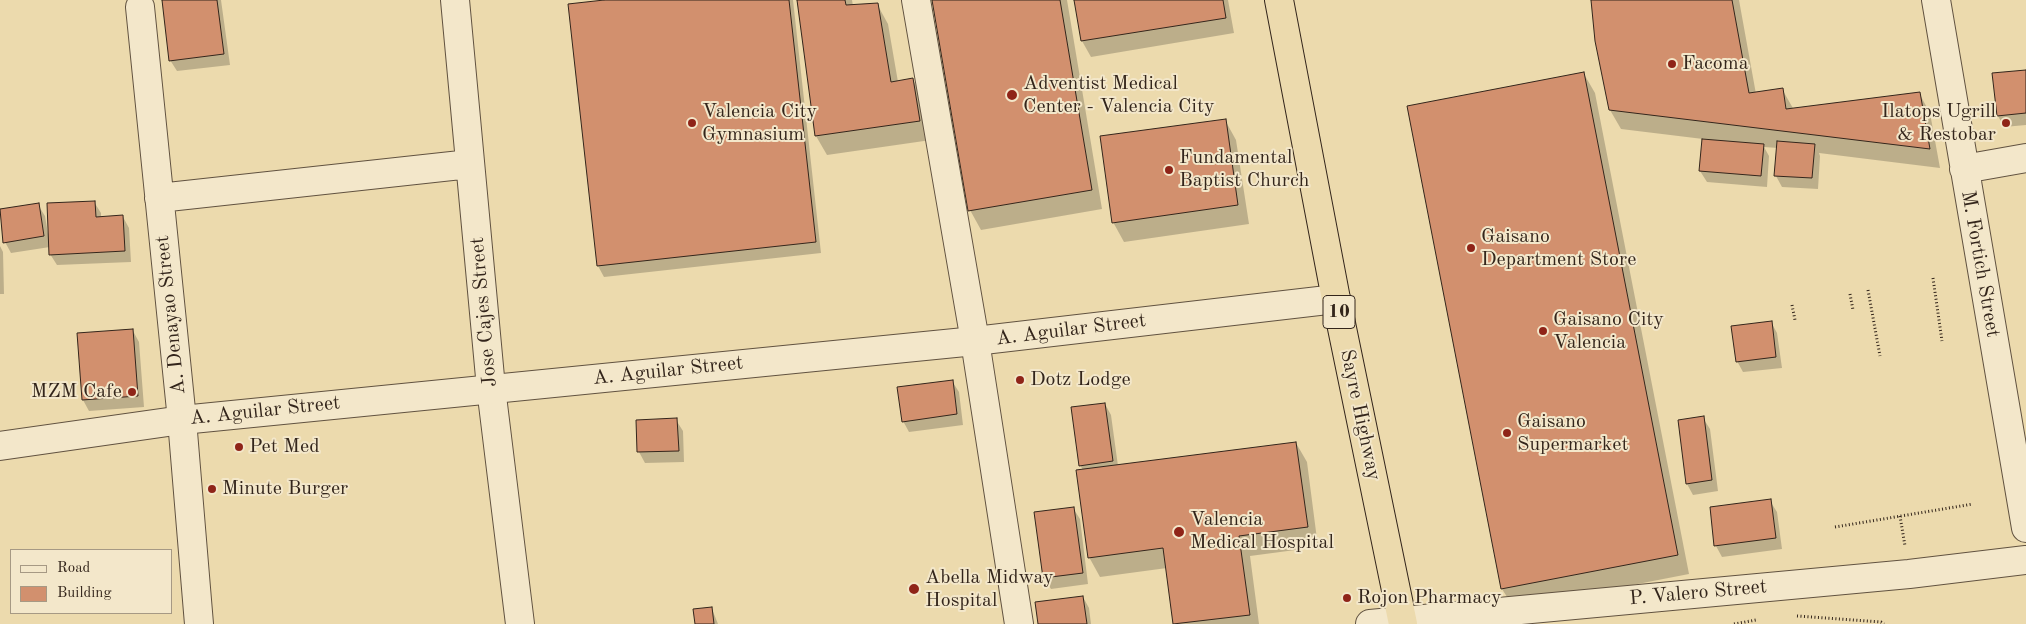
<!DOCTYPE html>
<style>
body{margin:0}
#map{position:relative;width:2026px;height:624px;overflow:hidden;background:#ecdaad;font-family:"Old Standard TT",serif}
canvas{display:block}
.legend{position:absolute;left:10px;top:549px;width:162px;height:65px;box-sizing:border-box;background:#f3e7ca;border:1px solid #a69984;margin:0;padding:6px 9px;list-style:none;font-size:15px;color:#33251b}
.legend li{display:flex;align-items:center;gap:10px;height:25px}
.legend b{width:25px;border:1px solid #a69984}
</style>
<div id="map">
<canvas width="2026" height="624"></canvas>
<ul class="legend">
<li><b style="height:6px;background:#f3e7ca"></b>Road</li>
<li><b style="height:14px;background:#d2906e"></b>Building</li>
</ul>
</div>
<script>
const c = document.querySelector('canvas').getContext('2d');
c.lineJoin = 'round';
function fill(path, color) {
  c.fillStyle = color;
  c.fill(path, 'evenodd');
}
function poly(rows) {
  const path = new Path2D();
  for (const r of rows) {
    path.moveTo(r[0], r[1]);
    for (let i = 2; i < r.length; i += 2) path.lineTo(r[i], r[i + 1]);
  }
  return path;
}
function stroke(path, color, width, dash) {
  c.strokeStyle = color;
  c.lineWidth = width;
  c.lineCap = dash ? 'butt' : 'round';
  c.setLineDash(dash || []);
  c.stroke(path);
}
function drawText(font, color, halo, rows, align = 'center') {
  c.font = font + ' "Old Standard TT",serif';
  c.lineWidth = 4;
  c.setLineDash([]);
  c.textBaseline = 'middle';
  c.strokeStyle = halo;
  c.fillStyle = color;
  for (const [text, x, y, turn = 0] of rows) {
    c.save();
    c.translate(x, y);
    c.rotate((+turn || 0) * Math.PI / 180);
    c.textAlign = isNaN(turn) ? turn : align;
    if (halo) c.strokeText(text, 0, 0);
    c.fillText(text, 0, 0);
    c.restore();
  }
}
fill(poly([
 [163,0,221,0,230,65,177,71,170,60],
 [615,0,793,0,821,253,604,277,598,266],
 [799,0,852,0,853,6,877,4,888,24,898,82,913,80,924,99,931,140,827,155,816,136],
 [934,0,1067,0,1102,209,981,230,970,210],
 [1075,0,1228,0,1234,33,1091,57,1082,41],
 [1592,0,1739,0,1756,94,1782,89,1794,110,1919,93,1930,113,1940,168,1819,153,1820,156,1818,189,1782,187,1776,176,1778,148,1764,147,1769,156,1767,187,1707,182,1700,171,1703,139,1621,129,1610,110],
 [2026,71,2026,125,2004,127,1998,116],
 [1584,74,1595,93,1689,574,1514,608,1502,589,1409,107],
 [1225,120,1236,140,1249,224,1124,242,1113,222],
 [94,202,101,213,101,218,123,217,129,228,131,262,57,265,50,254,50,247,11,253,5,242,0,211,38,205,45,216,48,234],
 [0,246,3,252,4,294,0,294],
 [1771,322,1777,333,1782,368,1743,372,1737,361],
 [133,331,139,342,144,407,89,411,83,400,78,334],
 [952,381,959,392,963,425,909,432,903,421],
 [1105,404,1111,415,1118,466,1296,443,1307,462,1318,547,1250,556,1259,624,1174,624,1167,568,1100,577,1089,557,1083,470,1080,465],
 [1703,418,1710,429,1718,491,1693,495,1687,484],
 [676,420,683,431,684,462,645,463,639,452],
 [1770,501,1777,512,1782,549,1722,557,1716,546],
 [1073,508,1080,519,1088,584,1051,589,1044,578],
 [1083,597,1089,608,1091,624,1040,624],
 [712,609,718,624,696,624]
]), '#0003');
const building = poly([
 [162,0,217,0,224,54,169,61,162,0],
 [604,0,789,0,816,242,597,266,568,4,604,0],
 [797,0,845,0,846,5,878,3,891,82,913,78,920,121,815,136,797,0],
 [932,0,1060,0,1092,190,968,211,932,0],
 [1074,0,1223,0,1226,18,1081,41,1074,0],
 [1591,0,1732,0,1749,93,1783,88,1786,109,1920,92,1930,149,1609,110,1595,41,1591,0],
 [2026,70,2026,113,1997,116,1992,73,2026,70],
 [1584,72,1678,555,1501,589,1407,106,1584,72],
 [1226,119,1238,205,1112,223,1100,136,1226,119],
 [1702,139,1764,144,1761,176,1699,171,1702,139],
 [1777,141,1815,144,1812,178,1774,176,1777,141],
 [95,201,96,217,123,215,125,251,49,255,47,203,95,201],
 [39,203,44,236,3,243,0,209,39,203],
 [1772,321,1776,357,1736,362,1731,326,1772,321],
 [133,329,138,396,82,400,77,333,133,329],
 [953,380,957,414,902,422,897,387,953,380],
 [1105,403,1113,461,1079,466,1071,407,1105,403],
 [1704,416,1712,480,1686,484,1678,420,1704,416],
 [677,418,679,451,637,452,636,420,677,418],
 [1296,442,1308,527,1239,536,1250,615,1173,624,1163,548,1088,558,1076,470,1296,442],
 [1771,499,1776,538,1714,546,1710,507,1771,499],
 [1074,507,1083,573,1043,578,1034,512,1074,507],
 [1083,596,1087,624,1038,624,1035,602,1083,596],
 [712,607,714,624,695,624,693,609,712,607]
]);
fill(building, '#d2906e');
stroke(building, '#33251b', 1);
const minor = poly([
 [455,0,491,388,520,624],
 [916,0,975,341,1019,624],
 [1936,0,2026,528],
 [140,7,182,420,199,624],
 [1964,169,2026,158],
 [159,198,470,164]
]);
const tertiary = poly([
 [0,446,182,420,975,341,1336,299],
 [1370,624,1909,574,2026,560]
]);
const trunk = poly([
 [1279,0,1336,299,1403,624]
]);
stroke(minor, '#615240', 30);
stroke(tertiary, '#615240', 30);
stroke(trunk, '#33251b', 30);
stroke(poly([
 [1933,278,1942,341],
 [1868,290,1880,356],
 [1850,294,1853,310],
 [1792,305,1795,320],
 [1900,516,1905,546],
 [1835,527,1973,504],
 [1797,616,1881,622,1884,624],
 [1734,624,1756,620]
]), '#33251b', 3, [1, 2.5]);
stroke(minor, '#f3e7ca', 28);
stroke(tertiary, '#f3e7ca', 28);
stroke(trunk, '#ecdaad', 28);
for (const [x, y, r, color] of [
 [1672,64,5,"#8f2418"],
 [1012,95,6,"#8f2418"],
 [692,123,5,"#8f2418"],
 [2006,123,5,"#8f2418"],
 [1169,170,5,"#8f2418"],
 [1471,248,5,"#8f2418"],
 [1543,331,5,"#8f2418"],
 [1020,380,5,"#8f2418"],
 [132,392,5,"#8f2418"],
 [1507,433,5,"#8f2418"],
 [239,447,5,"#8f2418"],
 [212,489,5,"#8f2418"],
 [1179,532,6,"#8f2418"],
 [914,589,6,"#8f2418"],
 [1347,598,5,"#8f2418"]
]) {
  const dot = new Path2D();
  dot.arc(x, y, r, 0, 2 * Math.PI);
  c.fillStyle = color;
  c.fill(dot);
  stroke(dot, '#f3e7ca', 2);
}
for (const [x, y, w] of [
 [1339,312,32]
]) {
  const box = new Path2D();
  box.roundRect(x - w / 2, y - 16.5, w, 33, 4);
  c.fillStyle = '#f3e7ca';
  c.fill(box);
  stroke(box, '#33251b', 1);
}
drawText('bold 19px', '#33251b', null, [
 ["10",1339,312]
]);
drawText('20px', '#33251b', '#f3e7ca', [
 ["Facoma",1682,64],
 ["Adventist Medical",1023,84],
 ["Center - Valencia City",1023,107],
 ["Valencia City",702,112],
 ["Gymnasium",702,135],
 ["Ilatops Ugrill",1996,112,"right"],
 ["& Restobar",1996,135,"right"],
 ["Fundamental",1179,158],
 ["Baptist Church",1179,181],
 ["Gaisano",1481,237],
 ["Department Store",1481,260],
 ["Gaisano City",1553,320],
 ["Valencia",1553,343],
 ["Dotz Lodge",1030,380],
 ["MZM Cafe",122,392,"right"],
 ["Gaisano",1517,422],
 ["Supermarket",1517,445],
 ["Pet Med",249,447],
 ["Minute Burger",222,489],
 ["Valencia",1190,520],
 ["Medical Hospital",1190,543],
 ["Abella Midway",925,578],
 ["Hospital",925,601],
 ["Rojon Pharmacy",1357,598]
], 'left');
drawText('20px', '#33251b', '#f3e7ca', [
 ["M. Fortich Street",1980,264,80],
 ["Jose Cajes Street",484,312,-95],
 ["A. Denayao Street",171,315,-96],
 ["A. Aguilar Street",1071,330,-7],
 ["A. Aguilar Street",668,371,-6],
 ["A. Aguilar Street",265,411,-6],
 ["Sayre Highway",1360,415,78],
 ["P. Valero Street",1698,593,-5]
]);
</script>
